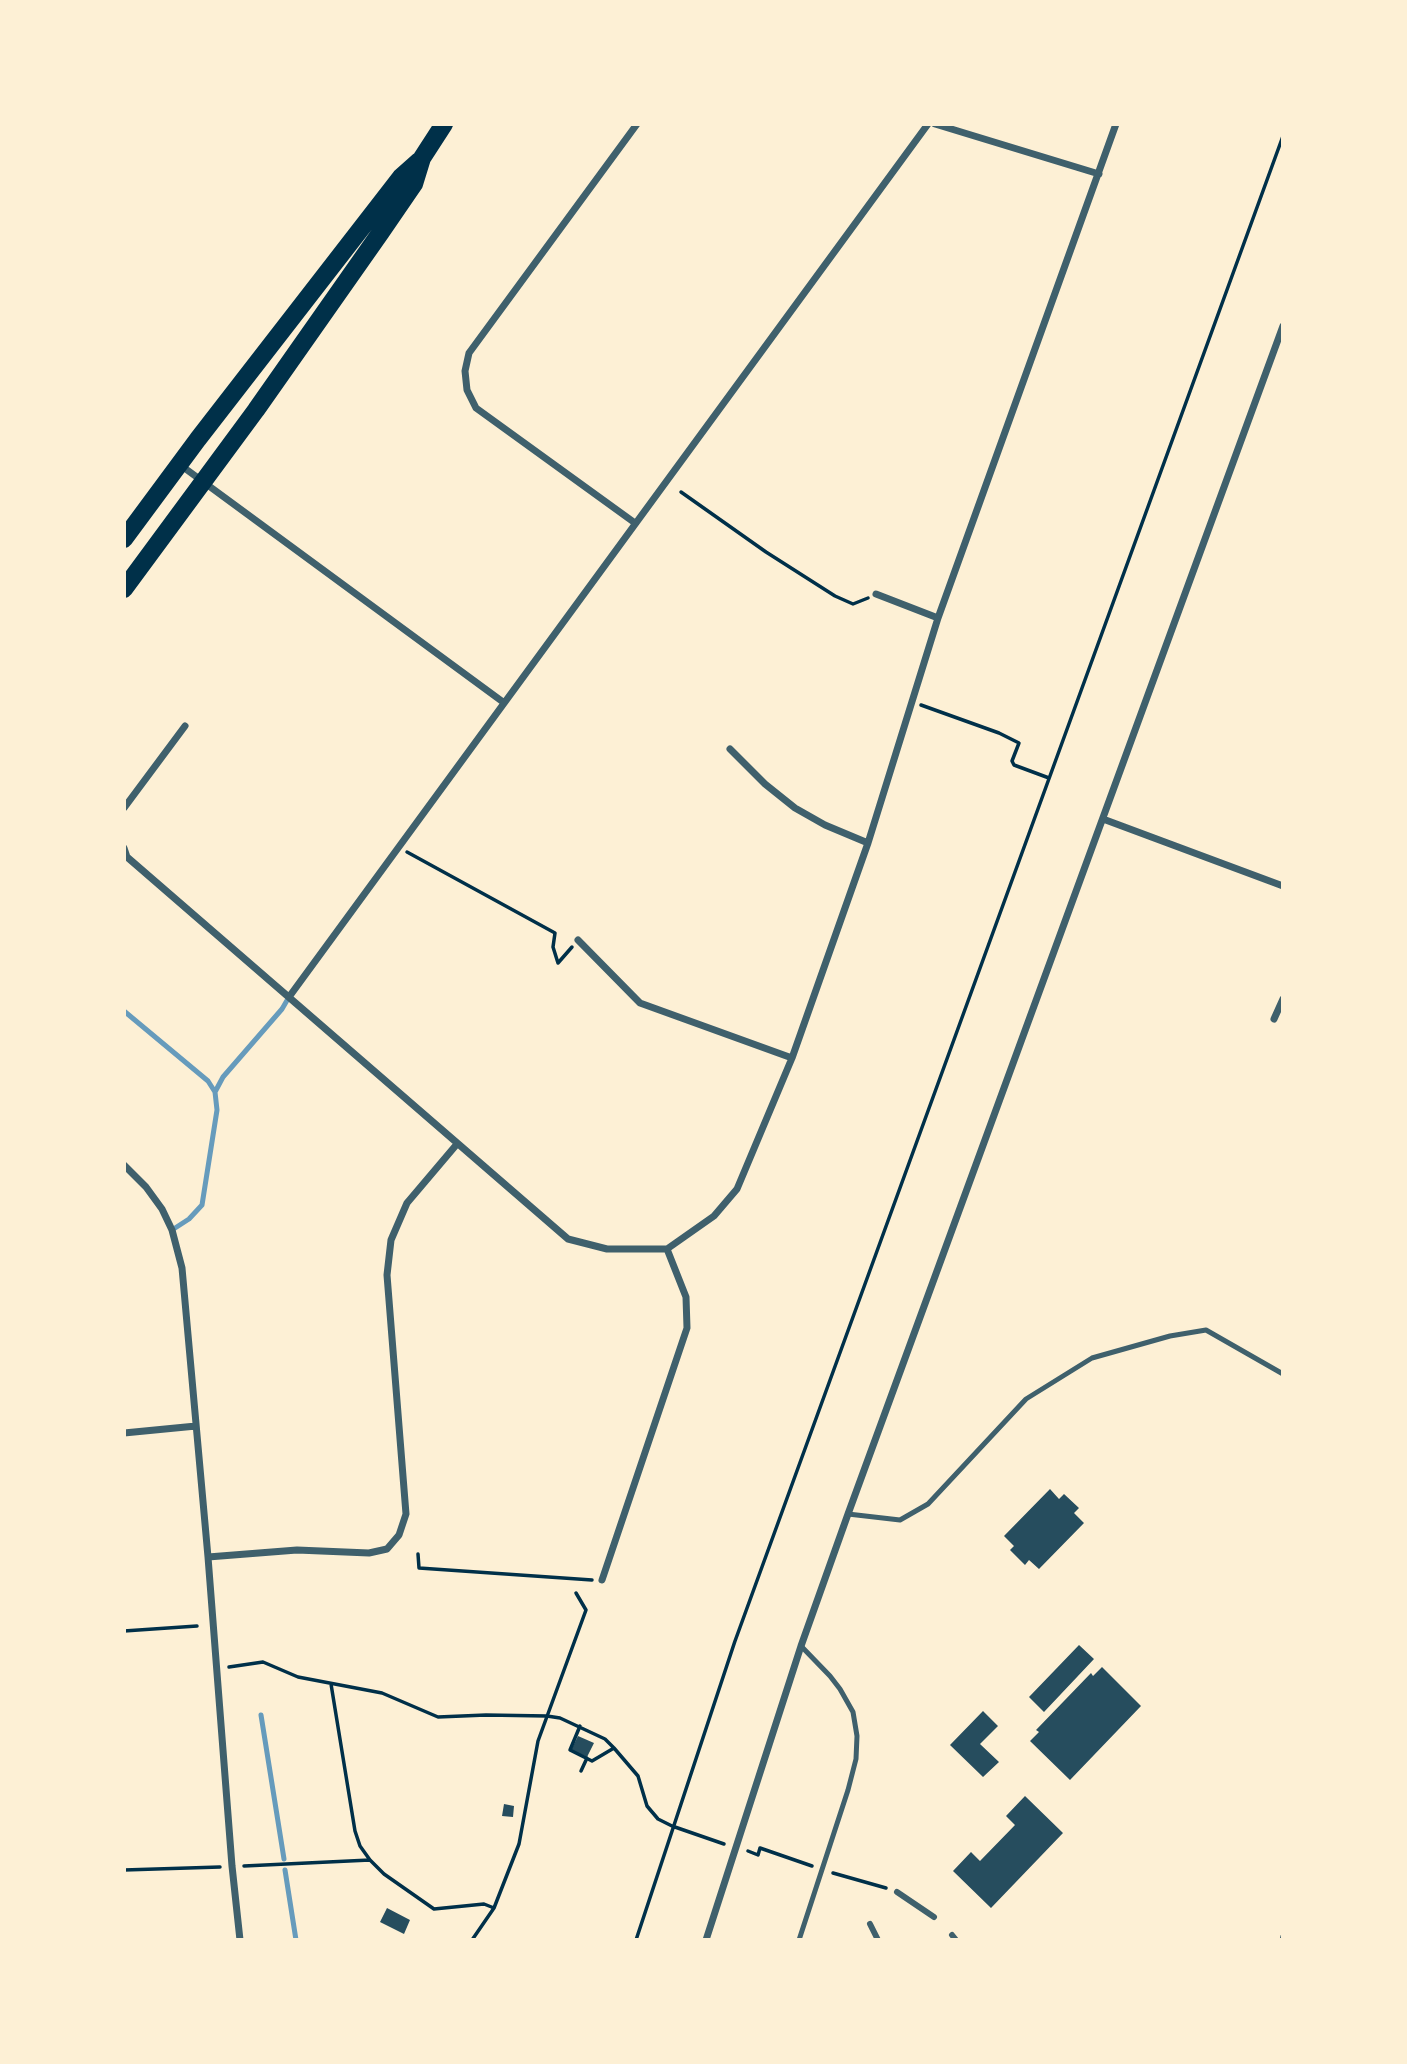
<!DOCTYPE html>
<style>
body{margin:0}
#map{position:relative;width:1407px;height:2064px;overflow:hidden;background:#fdf0d5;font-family:Inter,sans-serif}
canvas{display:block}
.frame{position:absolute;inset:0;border:126px solid #fdf0d5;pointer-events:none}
</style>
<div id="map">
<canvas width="1407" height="2064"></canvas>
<div class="frame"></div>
</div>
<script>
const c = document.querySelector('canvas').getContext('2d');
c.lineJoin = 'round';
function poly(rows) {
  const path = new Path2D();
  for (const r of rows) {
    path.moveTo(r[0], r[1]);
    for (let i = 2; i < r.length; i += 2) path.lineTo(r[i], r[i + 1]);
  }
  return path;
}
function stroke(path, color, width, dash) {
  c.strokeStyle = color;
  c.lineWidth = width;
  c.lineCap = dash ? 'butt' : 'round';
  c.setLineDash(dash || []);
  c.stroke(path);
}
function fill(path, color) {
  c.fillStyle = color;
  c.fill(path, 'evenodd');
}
stroke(poly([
 [124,1011,208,1081,215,1092,217,1110,202,1205,189,1219,172,1230],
 [215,1092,223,1077,282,1009,289,997],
 [261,1715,284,1859],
 [285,1870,296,1940]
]), '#669bbc', 5);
fill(poly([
 [1050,1489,1059,1499,1064,1494,1079,1508,1074,1513,1084,1523,1039,1569,1029,1560,1025,1565,1010,1550,1014,1546,1004,1536],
 [1079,1645,1094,1659,1044,1712,1029,1697],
 [1102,1667,1141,1706,1070,1780,1030,1741,1039,1732,1036,1730,1091,1673,1093,1676],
 [983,1711,998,1726,980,1744,999,1762,983,1777,950,1745],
 [578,1736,594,1743,587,1757,571,1750],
 [1025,1796,1063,1833,991,1908,953,1871,971,1852,980,1861,1015,1825,1006,1816],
 [504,1804,514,1806,513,1817,502,1816],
 [387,1908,410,1920,404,1934,380,1922]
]), '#264d5e');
stroke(poly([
 [681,492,766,552,835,596,853,604,868,598],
 [921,705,999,733,1019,743,1012,761,1014,765,1049,778],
 [407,852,555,933,553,947,558,963,572,947],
 [418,1554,419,1568,592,1580],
 [124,1631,197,1626],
 [229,1667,263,1662,298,1677,382,1693,438,1717,486,1715,547,1716,560,1718,605,1739,614,1748,638,1776,647,1806,658,1819,672,1826,724,1844],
 [331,1684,355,1831,360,1846,370,1860],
 [580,1726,570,1750,592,1761,614,1748],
 [581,1771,587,1758],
 [748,1851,758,1855,760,1848,812,1866],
 [244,1866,370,1860,384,1874,434,1909,484,1904,494,1908],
 [124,1870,220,1867],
 [833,1873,886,1888],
 [472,1940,494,1908,519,1844,538,1741,586,1610,576,1593],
 [636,1940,735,1641,1283,136]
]), '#003049', 3.5);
stroke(poly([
 [848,1514,900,1520,928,1504,1026,1399,1092,1358,1170,1336,1206,1330,1283,1374],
 [799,1940,848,1790,856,1759,857,1736,853,1712,840,1689,830,1676,801,1646],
 [1282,1940,1283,1936]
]), '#3f606c', 5);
stroke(poly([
 [897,1892,934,1917],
 [870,1924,878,1940],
 [952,1935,956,1940]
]), '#3f606c', 6);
stroke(poly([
 [935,124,1099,174],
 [179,464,503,702],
 [635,523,476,408,467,390,465,371,469,353,637,124],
 [876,594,938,618],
 [730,749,765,784,795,808,825,825,868,843],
 [124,808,185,726],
 [1103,819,1283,886],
 [124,848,127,857,568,1239,607,1249,667,1249,714,1216,737,1189,792,1058,868,843,938,618,1116,124],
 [578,940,640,1003,792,1058],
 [289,997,928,124],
 [1274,1019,1283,999],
 [124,1165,146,1187,162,1209,172,1230,182,1268,208,1557,232,1866,240,1940],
 [124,1433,196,1426],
 [208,1557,297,1550,369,1553,387,1549,399,1535,406,1514,387,1275,391,1240,407,1203,457,1144],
 [602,1580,687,1328,686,1297,667,1249],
 [706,1940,801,1646,848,1514,1283,326]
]), '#3f606c', 7);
stroke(poly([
 [124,539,198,439,401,177,419,161],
 [124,589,256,410,381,232,414,184,422,158,444,124]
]), '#003049', 18);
</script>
